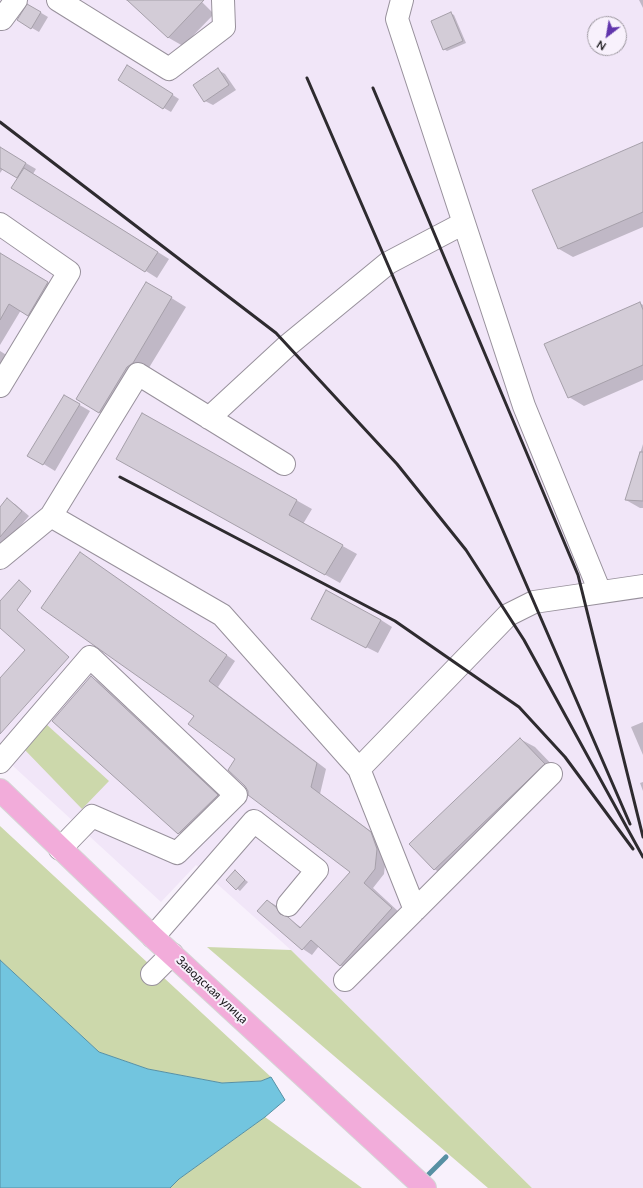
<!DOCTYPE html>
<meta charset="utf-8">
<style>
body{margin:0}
#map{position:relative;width:643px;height:1188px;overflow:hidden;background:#f8f1fc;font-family:Lato,sans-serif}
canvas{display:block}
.north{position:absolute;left:587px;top:16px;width:40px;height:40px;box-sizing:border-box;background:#f8f1fc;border:1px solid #9e99a1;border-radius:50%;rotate:211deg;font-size:11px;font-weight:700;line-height:16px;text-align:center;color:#171518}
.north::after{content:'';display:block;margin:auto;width:14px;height:18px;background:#6135ac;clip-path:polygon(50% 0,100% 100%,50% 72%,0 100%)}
</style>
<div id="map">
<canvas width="643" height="1188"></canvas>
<div class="north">N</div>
</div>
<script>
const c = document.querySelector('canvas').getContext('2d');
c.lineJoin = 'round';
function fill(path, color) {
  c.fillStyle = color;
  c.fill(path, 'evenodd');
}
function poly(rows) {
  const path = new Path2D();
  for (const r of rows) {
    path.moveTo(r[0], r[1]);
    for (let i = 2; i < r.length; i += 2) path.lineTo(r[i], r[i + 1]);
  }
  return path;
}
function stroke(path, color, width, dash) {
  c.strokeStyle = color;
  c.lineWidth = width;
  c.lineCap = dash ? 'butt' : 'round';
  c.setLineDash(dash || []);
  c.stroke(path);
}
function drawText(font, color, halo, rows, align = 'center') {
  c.font = font + ' Lato,sans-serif';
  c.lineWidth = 4;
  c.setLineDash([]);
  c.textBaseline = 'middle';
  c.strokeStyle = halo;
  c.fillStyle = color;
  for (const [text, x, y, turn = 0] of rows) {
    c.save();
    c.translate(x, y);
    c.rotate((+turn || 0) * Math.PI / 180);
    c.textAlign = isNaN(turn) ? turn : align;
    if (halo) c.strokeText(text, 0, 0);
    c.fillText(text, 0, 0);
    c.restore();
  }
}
fill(poly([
 [0,0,643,0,643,1188,532,1188,291,950,196,865,161,902,0,754],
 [595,24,619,24,619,48,595,48]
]), '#f1e6f8');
fill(poly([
 [46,724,109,781,82,809,24,749],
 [0,826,271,1077,261,1081,222,1083,148,1069,99,1052,0,960],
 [207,947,291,950,532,1188,488,1188],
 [265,1117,362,1188,170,1188,179,1179]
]), '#ccd8ab');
const water = poly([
 [0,960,99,1052,148,1069,222,1083,261,1081,271,1077,285,1100,265,1117,179,1179,170,1188,0,1188,0,960]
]);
fill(water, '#72c5df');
stroke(water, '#5790a3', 1);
fill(poly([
 [126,0,200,0,214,14,183,46,169,38,134,5],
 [639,0,643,0,643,8],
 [28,5,48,17,39,32,18,20],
 [450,13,454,15,466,43,447,51,444,49],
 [218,70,225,74,236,90,213,105,205,101],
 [135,71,179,99,171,112,164,108],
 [643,143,643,227,573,257,559,249],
 [0,148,36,169,33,174,169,259,157,278,13,187,18,178,3,169,0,173],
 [2,255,59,289,39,321,21,310,0,345,0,259],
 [147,283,186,307,147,371,114,421,77,399],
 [640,303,643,305,643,380,584,406,569,397],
 [0,351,8,356,0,368],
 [64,396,90,411,55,471,29,455],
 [143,414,312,509,303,524,357,554,340,583,133,467],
 [643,444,643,508,640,508,626,500],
 [7,500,15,504,29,516,0,550,0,508],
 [89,559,235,661,218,687,326,769,320,794,380,838,386,855,384,874,373,888,400,913,349,970,340,965,319,946,312,955,303,949,259,911,268,901,277,906,285,914,288,918,302,928,351,871,249,791,237,759,195,716],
 [381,620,392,627,378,653,323,625],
 [91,677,99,682,225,800,187,838,179,833,53,721],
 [643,722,643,755,631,727],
 [520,739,535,747,559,772,449,878,434,869],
 [643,782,643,791,640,783],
 [235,872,248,882,240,891,227,880]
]), '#0003');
stroke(poly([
 [423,1180,446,1157]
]), '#5790a3', 5);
const building = poly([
 [127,0,204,0,168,38,127,0],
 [27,4,41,12,31,29,17,20,27,4],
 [451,12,463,41,443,50,431,21,451,12],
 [127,65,173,94,163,109,118,80,127,65],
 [218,68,229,85,204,102,193,85,218,68],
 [643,142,643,212,558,249,532,190,643,142],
 [0,147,26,163,17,178,0,168,0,147],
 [24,168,158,252,145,272,11,188,24,168],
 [0,253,48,282,28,316,9,304,0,320,0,253],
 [146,282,172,297,133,363,127,367,99,413,76,399,146,282],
 [640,302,643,310,643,365,568,398,544,344,640,302],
 [64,395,80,404,43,465,27,456,64,395],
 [142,413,297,500,289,515,343,545,325,575,116,459,142,413],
 [640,452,643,452,643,501,625,500,640,452],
 [7,498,22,511,0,537,0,507,7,498],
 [80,552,227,655,209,681,317,763,311,787,371,832,377,849,375,869,364,883,392,908,340,966,311,940,302,950,257,911,267,900,276,907,280,914,288,917,300,928,350,872,248,795,248,791,245,786,228,770,235,759,188,724,194,716,41,608,80,552],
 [19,580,31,591,17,610,69,657,0,734,0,678,25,650,0,628,0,601,19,580],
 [326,590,381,620,366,648,311,619,326,590],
 [91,676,218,795,178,834,52,721,91,676],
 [520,738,545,764,434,870,409,844,520,738],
 [235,870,245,880,236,890,226,880,235,870]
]);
fill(building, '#d3ccd7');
stroke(building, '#a6a0aa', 1);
const minor = poly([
 [58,0,169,69,224,27,223,0],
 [402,0,397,19,524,406,600,592],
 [0,19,2,19,16,0],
 [0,224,69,272,0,386],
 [209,418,287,346,388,263,464,223],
 [51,516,138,374,284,464],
 [0,558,51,516,222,615,359,769,508,615,534,602,643,586],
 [0,762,90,657,236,795,177,853,92,816,60,849],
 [359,769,415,910],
 [153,937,254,821,317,870,288,905],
 [152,974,172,954],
 [345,980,551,774]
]);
const major = poly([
 [0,790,153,937,425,1188]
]);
stroke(minor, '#98919c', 24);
stroke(major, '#d5d5d5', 24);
stroke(minor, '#fff', 22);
stroke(major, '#f2acda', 22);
stroke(poly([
 [307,78,630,824],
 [373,88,578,575,643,837],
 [0,122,276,333,397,464,466,550,524,640,643,857],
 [120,477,395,621,519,707,565,757,633,849]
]), '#2e2b2f', 3);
drawText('12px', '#171518', '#f8f1fc', [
 ["Заводская улица",212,990,43]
]);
</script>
